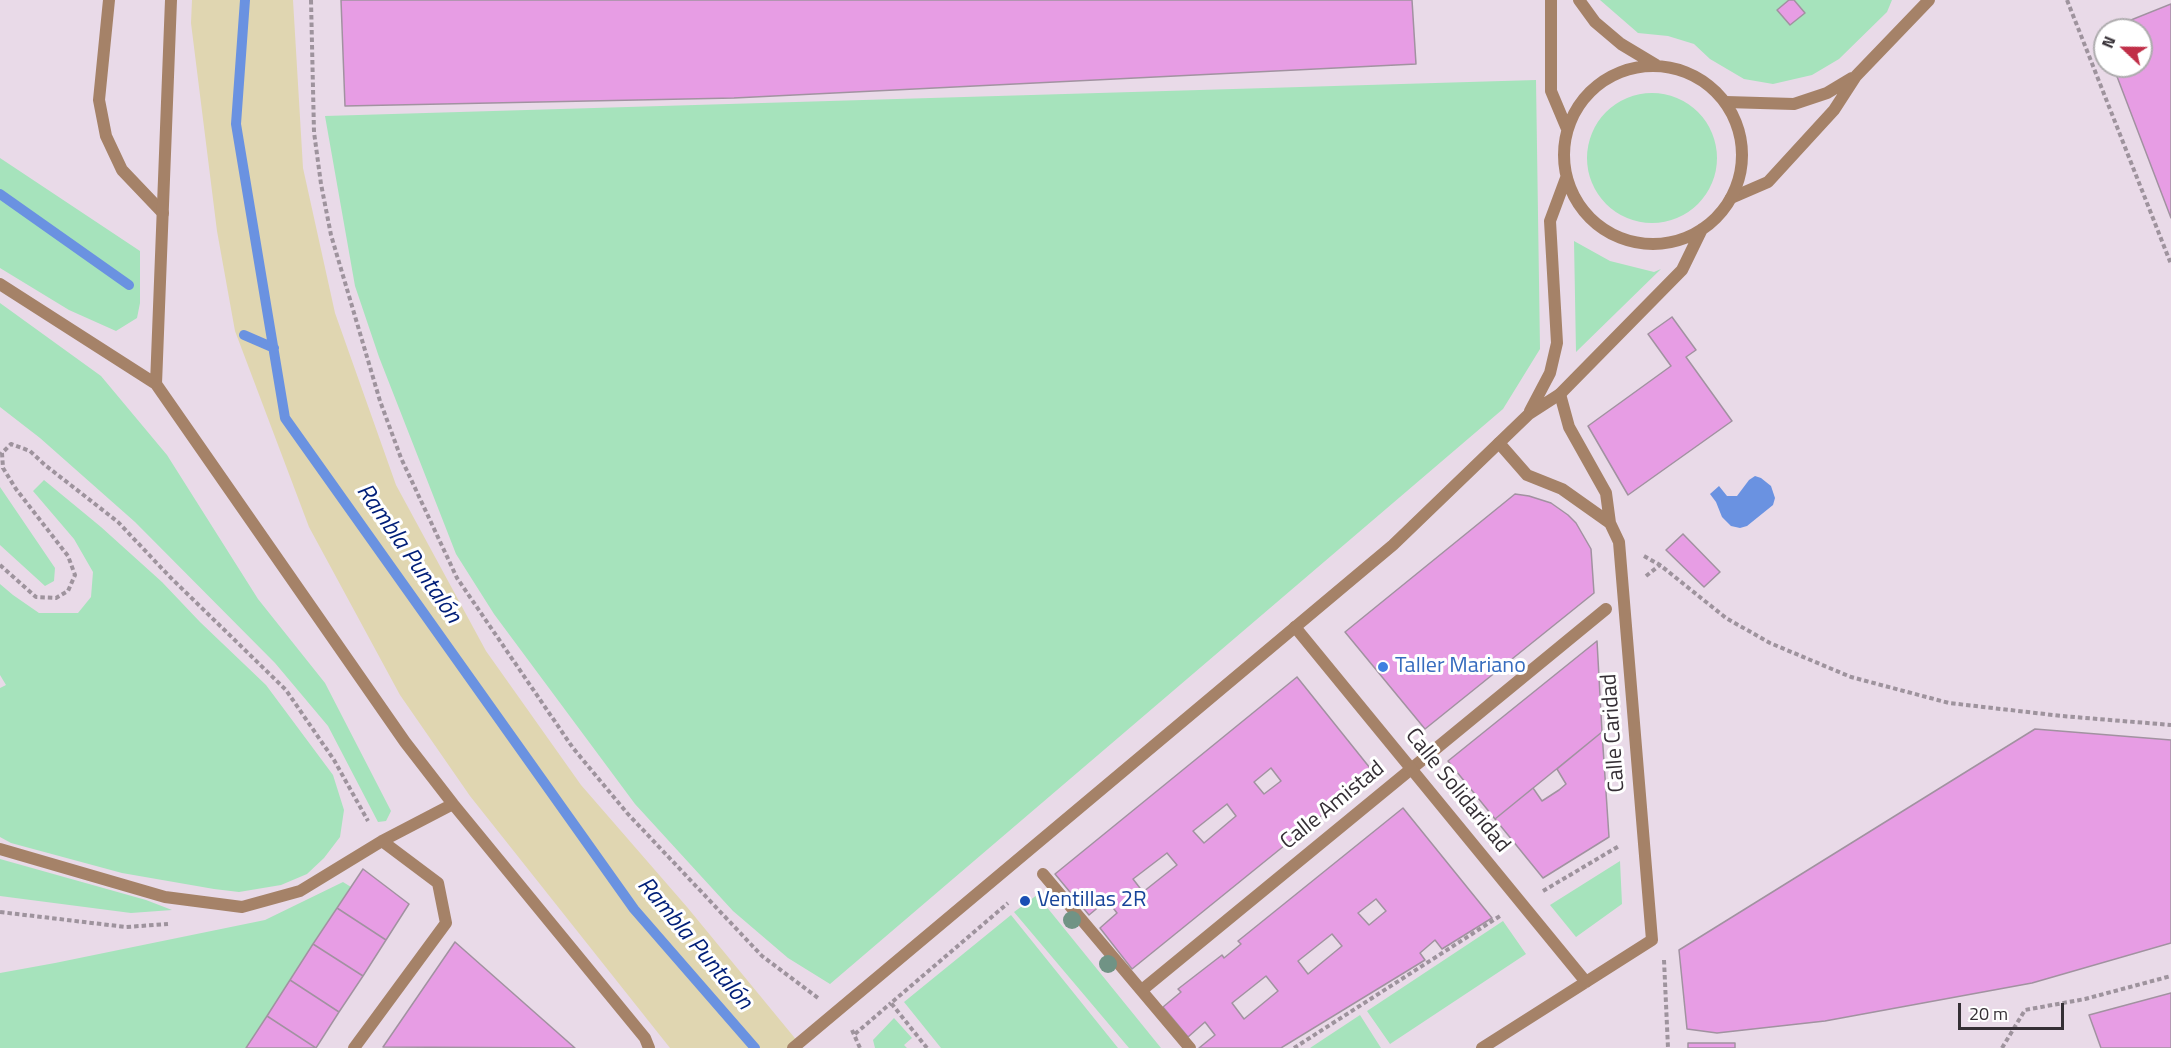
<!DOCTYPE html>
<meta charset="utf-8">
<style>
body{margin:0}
#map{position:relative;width:2171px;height:1048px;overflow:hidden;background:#e9dae8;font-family:"Titillium Web",sans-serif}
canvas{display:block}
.north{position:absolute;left:2093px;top:18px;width:60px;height:60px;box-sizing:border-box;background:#fff;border:2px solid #aeacae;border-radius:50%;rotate:292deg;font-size:16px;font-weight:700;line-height:24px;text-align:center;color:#352f35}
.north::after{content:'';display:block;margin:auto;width:21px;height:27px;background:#c02f48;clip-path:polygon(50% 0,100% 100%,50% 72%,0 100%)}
.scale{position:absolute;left:1958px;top:1003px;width:106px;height:27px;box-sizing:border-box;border:3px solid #352f35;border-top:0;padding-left:8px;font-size:18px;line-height:21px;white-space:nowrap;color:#352f35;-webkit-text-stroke:4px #fff;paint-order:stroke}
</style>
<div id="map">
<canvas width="2171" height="1048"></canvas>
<div class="north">N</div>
<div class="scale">20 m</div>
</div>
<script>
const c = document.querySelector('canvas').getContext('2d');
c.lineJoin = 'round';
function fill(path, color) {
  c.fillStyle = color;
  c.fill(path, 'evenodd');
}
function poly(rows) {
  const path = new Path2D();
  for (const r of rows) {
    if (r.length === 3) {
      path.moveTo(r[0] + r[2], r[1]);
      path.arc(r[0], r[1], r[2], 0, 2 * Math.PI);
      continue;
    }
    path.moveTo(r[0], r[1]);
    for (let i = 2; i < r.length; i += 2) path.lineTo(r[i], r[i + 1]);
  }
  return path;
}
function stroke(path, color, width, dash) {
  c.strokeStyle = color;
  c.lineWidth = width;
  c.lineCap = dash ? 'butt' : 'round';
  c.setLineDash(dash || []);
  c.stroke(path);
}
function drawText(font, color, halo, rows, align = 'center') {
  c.font = font + ' "Titillium Web",sans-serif';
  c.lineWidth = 6;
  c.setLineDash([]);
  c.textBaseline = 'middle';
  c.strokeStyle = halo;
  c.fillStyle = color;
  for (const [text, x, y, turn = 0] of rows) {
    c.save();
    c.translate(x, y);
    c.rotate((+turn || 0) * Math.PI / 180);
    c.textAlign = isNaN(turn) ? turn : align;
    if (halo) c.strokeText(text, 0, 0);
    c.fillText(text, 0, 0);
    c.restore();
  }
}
fill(poly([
 [1600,0,1892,0,1887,12,1839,59,1812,75,1773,84,1744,79,1710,59,1694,44,1668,36,1638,33],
 [1536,80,1540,349,1503,409,830,984,788,958,733,911,635,804,494,614,456,554,379,357,355,286,325,116],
 [1652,158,65],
 [0,158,140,251,140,303,137,318,116,331,69,310,0,268],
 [1574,241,1610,261,1654,272,1661,269,1576,352],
 [0,303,101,376,167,455,258,599,325,683,391,811,386,821,378,822,328,726,275,663,135,522,40,438,0,407],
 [44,480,101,527,162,582,200,622,266,685,333,775,344,810,340,837,324,858,307,874,281,885,239,892,214,889,122,873,11,843,0,837,0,688,6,685,0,675,0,584,13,595,39,613,78,613,91,597,93,572,74,539,33,491],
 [0,487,55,568,54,581,45,586,0,545],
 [0,859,146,900,172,910,131,913,0,896],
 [1620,861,1622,904,1576,937,1550,905],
 [343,882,351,887,246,1048,0,1048,0,973,55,963,265,920],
 [1037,895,1161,1048,1129,1048,1014,912],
 [1011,915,1118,1048,941,1048,904,1002],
 [1503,921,1526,954,1390,1044,1367,1011],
 [1360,1015,1381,1048,1310,1048],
 [894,1018,912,1038,904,1045,907,1048,875,1048,873,1040]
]), '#a6e3bc');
fill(poly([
 [192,0,293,0,303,168,335,313,396,485,486,651,581,785,687,907,803,1048,670,1048,470,796,400,695,309,527,235,331,217,231,191,23]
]), '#e0d6b1');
fill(poly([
 [1755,476,1761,478,1771,486,1775,498,1773,505,1747,526,1740,528,1731,526,1722,517,1716,502,1710,494,1719,486,1727,496,1737,496,1749,480]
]), '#6a92e1');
stroke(poly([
 [245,0,236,124,285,418,634,909,755,1048],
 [0,194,129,285],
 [244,335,274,348]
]), '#6a92e1', 10);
const building = poly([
 [341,0,1412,0,1416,64,734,98,345,106,341,0],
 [1789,0,1794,0,1805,13,1790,25,1777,10,1789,0],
 [2171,4,2171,218,2113,66,2141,66,2141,30,2106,30,2171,4],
 [1672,317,1696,350,1686,357,1732,421,1628,495,1588,426,1671,366,1648,334,1672,317],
 [1515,494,1529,496,1551,503,1568,515,1576,523,1591,549,1594,593,1425,729,1345,632,1515,494],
 [1683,534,1720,572,1704,587,1666,550,1683,534],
 [1597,641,1602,732,1495,819,1448,761,1597,641],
 [1297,677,1374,773,1132,969,1100,928,1117,913,1107,900,1089,915,1055,874,1297,677],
 [1271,768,1281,781,1264,794,1254,782,1271,768],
 [1227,804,1236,816,1204,843,1193,831,1227,804],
 [1167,853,1177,865,1143,892,1133,879,1167,853],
 [2035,729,2171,740,2171,943,2032,983,1825,1021,1717,1033,1687,1029,1679,950,2035,729],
 [1602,732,1609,837,1543,878,1495,819,1533,788,1542,801,1559,790,1566,784,1557,769,1602,732],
 [1403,808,1492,918,1442,949,1435,940,1420,953,1425,960,1281,1048,1199,1048,1215,1035,1205,1022,1188,1037,1163,1007,1181,992,1178,989,1222,955,1224,958,1241,944,1238,941,1243,937,1403,808],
 [1376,899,1386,911,1369,925,1358,913,1376,899],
 [1332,934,1342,946,1308,974,1298,961,1332,934],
 [1266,976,1278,991,1244,1019,1232,1003,1266,976],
 [363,869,409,904,386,940,337,908,363,869],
 [337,908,386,940,363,976,313,944,337,908],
 [455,942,575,1048,383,1047,455,942],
 [313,944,363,976,339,1012,290,980,313,944],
 [290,980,339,1012,316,1048,267,1016,290,980],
 [2171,993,2171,1048,2101,1048,2089,1015,2171,993],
 [267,1016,316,1048,246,1048,267,1016],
 [1688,1043,1735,1043,1735,1048,1688,1048,1688,1043]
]);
fill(building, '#e79de4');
stroke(building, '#a192a0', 1.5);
stroke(poly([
 [311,0,314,132,321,184,331,235,380,401,401,458,457,578,573,748,627,813,762,956,818,998],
 [2067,0,2171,264],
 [1644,556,1660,565,1726,618,1770,643,1851,677,1949,703,2062,716,2171,725],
 [0,565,36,597,56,598,68,591,75,575,68,556,16,489,3,468,2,453,11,444,30,451,45,465,118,522,170,577,286,690,334,760,368,821],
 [1646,576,1660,565],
 [1543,891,1619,846],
 [0,912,126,927,168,924],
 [1664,960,1668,1048],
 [852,1030,860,1048],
 [855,1034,891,1003],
 [927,1048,891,1003,1008,903],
 [1294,1048,1500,916],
 [2002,1048,2025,1010,2085,999,2171,976]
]), '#9e939d', 4, [4.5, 3]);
stroke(poly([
 [109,0,99,100,106,136,122,170,163,213]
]), '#a58268', 12);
stroke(poly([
 [1043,874,1190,1048],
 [1142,990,1606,609]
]), '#a58268', 12);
stroke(poly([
 [1726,102,1794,104,1827,93,1852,78],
 [1731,198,1768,182,1834,110,1856,76,1929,0],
 [0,284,156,384,405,742,453,804,645,1038,649,1048],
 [156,384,171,0],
 [1499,443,1527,475,1562,489,1610,523],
 [1295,627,1586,982],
 [0,849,165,897,242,907,300,891,382,841,453,804],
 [354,1048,446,923,438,883,382,841],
 [1482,1048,1652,940,1619,542,1610,523,1606,493,1569,427,1560,394]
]), '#a58268', 12);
stroke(poly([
 [1551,0,1551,91,1567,129],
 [1579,0,1595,22,1621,44,1656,65],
 [1653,155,89],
 [1530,411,1550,373,1557,343,1550,221,1566,178],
 [793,1048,1393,545,1529,414,1560,394,1682,270,1702,229]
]), '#a58268', 12);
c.fillStyle = '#709385';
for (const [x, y] of [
 [1072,920],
 [1108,964]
]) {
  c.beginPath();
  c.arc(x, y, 9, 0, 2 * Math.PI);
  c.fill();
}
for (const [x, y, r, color] of [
 [1383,667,6,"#3f7fe0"],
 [1025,901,6,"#1a4fb4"]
]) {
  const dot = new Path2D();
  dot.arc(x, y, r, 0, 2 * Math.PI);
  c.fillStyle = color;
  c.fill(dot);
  stroke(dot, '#fff', 2);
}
drawText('22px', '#366cbe', '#fff', [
 ["Taller Mariano",1395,667]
], 'left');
drawText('22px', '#352f35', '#fff', [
 ["Calle Caridad",1614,733,-94],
 ["Calle Solidaridad",1457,791,51],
 ["Calle Amistad",1333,806,-39]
]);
drawText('22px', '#164399', '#fff', [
 ["Ventillas 2R",1037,901]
], 'left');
drawText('italic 24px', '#001e78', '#fff', [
 ["Rambla Puntalón",408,554,55],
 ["Rambla Puntalón",694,944,50]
]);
</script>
